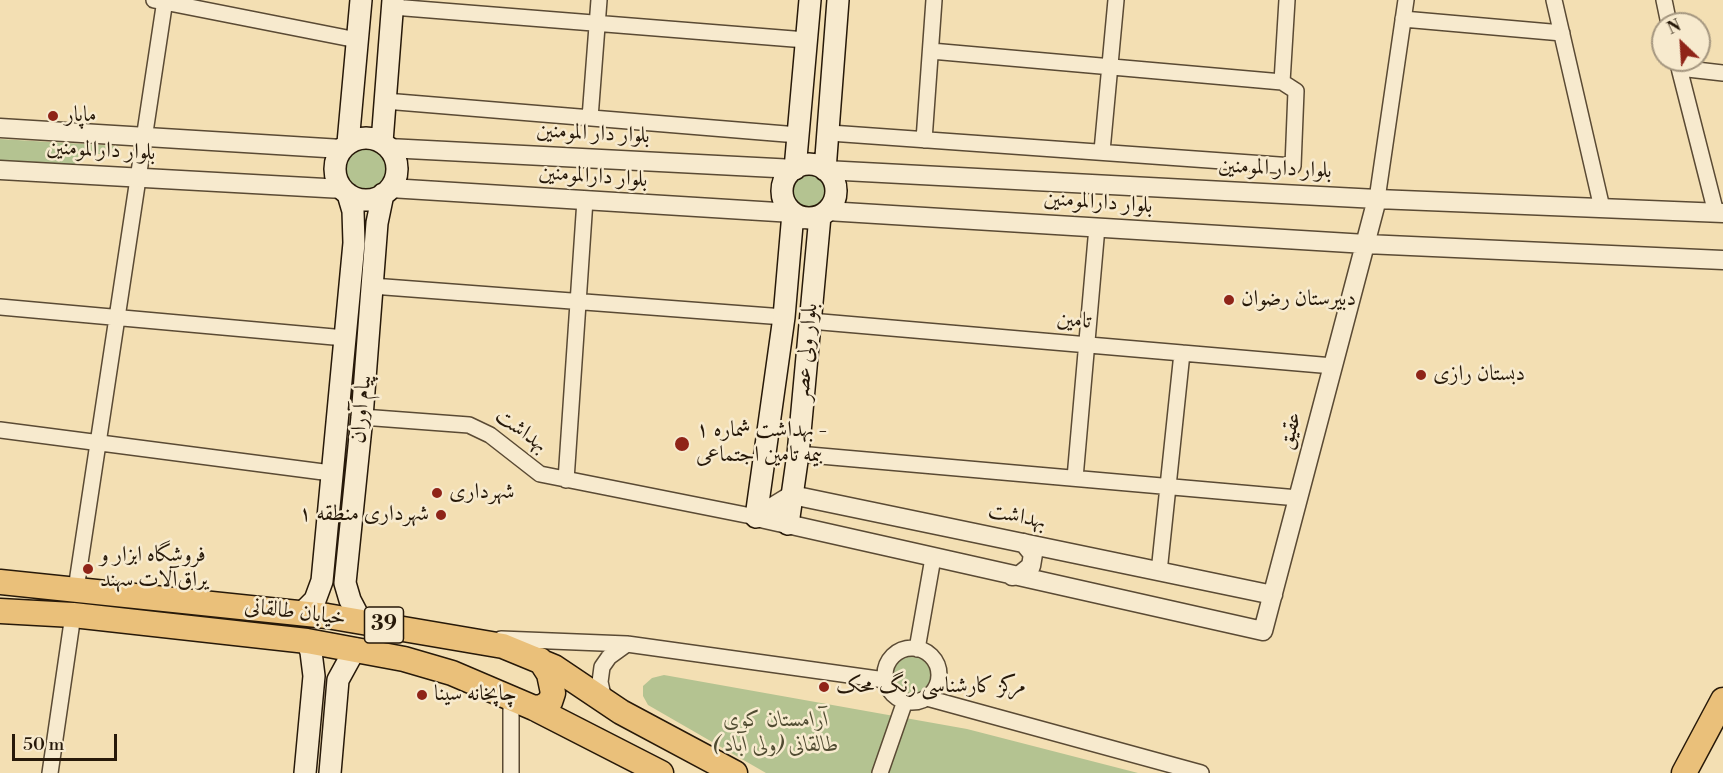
<!DOCTYPE html>
<meta charset="utf-8">
<style>
body{margin:0}
#map{position:relative;width:1723px;height:773px;overflow:hidden;background:#f3dfb3;font-family:"Libre Bodoni",serif}
canvas{display:block}
.north{position:absolute;left:1651px;top:12px;width:60px;height:60px;box-sizing:border-box;background:#f7eace;border:2px solid #a4967f;border-radius:50%;rotate:335deg;font-size:16px;font-weight:700;line-height:24px;text-align:center;color:#271909}
.north::after{content:'';display:block;margin:auto;width:21px;height:27px;background:#8f2418;clip-path:polygon(50% 0,100% 100%,50% 72%,0 100%)}
.scale{position:absolute;left:12px;top:734px;width:105px;height:27px;box-sizing:border-box;border:3px solid #271909;border-top:0;padding-left:8px;font-size:18px;line-height:21px;white-space:nowrap;color:#271909;-webkit-text-stroke:4px #f7eace;paint-order:stroke}
</style>
<div id="map">
<canvas width="1723" height="773"></canvas>
<div class="north">N</div>
<div class="scale">50 m</div>
</div>
<script>
const c = document.querySelector('canvas').getContext('2d');
c.lineJoin = 'round';
function fill(path, color) {
  c.fillStyle = color;
  c.fill(path, 'evenodd');
}
function poly(rows) {
  const path = new Path2D();
  for (const r of rows) {
    if (r.length === 3) {
      path.moveTo(r[0] + r[2], r[1]);
      path.arc(r[0], r[1], r[2], 0, 2 * Math.PI);
      continue;
    }
    path.moveTo(r[0], r[1]);
    for (let i = 2; i < r.length; i += 2) path.lineTo(r[i], r[i + 1]);
  }
  return path;
}
function stroke(path, color, width, dash) {
  c.strokeStyle = color;
  c.lineWidth = width;
  c.lineCap = dash ? 'butt' : 'round';
  c.setLineDash(dash || []);
  c.stroke(path);
}
function drawText(font, color, halo, rows, align = 'center') {
  c.font = font + ' "Libre Bodoni",Amiri,serif';
  c.lineWidth = 5;
  c.setLineDash([]);
  c.textBaseline = 'middle';
  c.strokeStyle = halo;
  c.fillStyle = color;
  for (const [text, x, y, turn = 0] of rows) {
    c.save();
    c.translate(x, y);
    c.rotate((+turn || 0) * Math.PI / 180);
    c.textAlign = isNaN(turn) ? turn : align;
    if (halo) c.strokeText(text, 0, 0);
    c.fillText(text, 0, 0);
    c.restore();
  }
}
fill(poly([
 [0,139,117,146,121,150,116,155,80,153,74,165,0,161],
 [366,168,21],
 [809,191,21],
 [912,675,23],
 [664,675,967,729,1138,773,766,773,648,705,643,696,643,686,652,678]
]), '#b4c391');
const minor = poly([
 [154,0,357,40],
 [1554,0,1602,208],
 [1664,0,1669,24],
 [393,7,806,40],
 [1403,19,1562,33],
 [931,51,1282,82],
 [1677,60,1716,213],
 [1679,68,1723,73],
 [385,101,798,135],
 [590,118,599,0],
 [830,133,1293,166,1296,91,1282,82,1287,0],
 [924,140,934,0],
 [1102,151,1116,0],
 [1377,199,1406,0],
 [372,286,784,317],
 [0,307,345,338],
 [810,321,1333,366],
 [362,417,469,425,490,435,540,474,756,517],
 [0,430,331,473],
 [798,454,1298,498],
 [1075,478,1097,227],
 [566,480,585,200],
 [1159,572,1182,353],
 [76,589,165,0],
 [501,639,627,644,885,680],
 [912,675,27],
 [917,649,933,558],
 [927,698,1201,773],
 [511,699,511,773],
 [604,700,600,682,602,667,609,657,627,644],
 [50,773,73,615],
 [880,773,905,701]
]);
const tertiary = poly([
 [0,128,342,149],
 [388,148,795,169],
 [0,170,343,189],
 [825,170,1377,199,1723,213],
 [390,188,793,213],
 [827,211,1366,244,1723,260],
 [756,517,1263,631,1377,199],
 [756,517,792,495,1273,595],
 [1012,576,1020,575,1031,566,1033,554,1024,543]
]);
const secondary = poly([
 [366,169,31],
 [382,142,393,0],
 [348,143,361,0],
 [809,191,27],
 [795,169,810,0],
 [825,170,838,0],
 [756,517,784,317,793,213],
 [788,524,798,454,820,216],
 [302,613,315,600,322,581,354,243,353,211,348,194],
 [361,621,350,600,345,583,362,417,377,223,383,194],
 [305,773,314,676,311,652,307,641],
 [330,773,338,680,355,649]
]);
const primary = poly([
 [0,582,327,616,503,646,554,667,621,712,735,773],
 [0,611,73,615,307,641,404,659,452,673,534,708,661,773],
 [534,708,542,707,550,702,553,693,549,674,540,660],
 [1684,773,1723,700]
]);
stroke(minor, '#5a4a34', 18);
stroke(tertiary, '#5a4a34', 21);
stroke(secondary, '#271909', 24);
stroke(primary, '#271909', 27);
stroke(minor, '#f7eace', 15);
stroke(tertiary, '#f7eace', 18);
stroke(secondary, '#f7eace', 21);
stroke(primary, '#eac07a', 24);
for (const [x, y, r, color] of [
 [53,116,6,"#8f2418"],
 [1229,300,6,"#8f2418"],
 [1421,375,6,"#8f2418"],
 [682,444,8,"#8f2418"],
 [437,493,6,"#8f2418"],
 [441,515,6,"#8f2418"],
 [88,569,6,"#8f2418"],
 [824,687,6,"#8f2418"],
 [422,695,6,"#8f2418"]
]) {
  const dot = new Path2D();
  dot.arc(x, y, r, 0, 2 * Math.PI);
  c.fillStyle = color;
  c.fill(dot);
  stroke(dot, '#f7eace', 2);
}
for (const [x, y, w] of [
 [384,625,39]
]) {
  const box = new Path2D();
  box.roundRect(x - w / 2, y - 18, w, 36, 4.5);
  c.fillStyle = '#f7eace';
  c.fill(box);
  stroke(box, '#271909', 1.5);
}
drawText('bold 21px', '#271909', null, [
 ["39",384,625]
]);
drawText('22px', '#271909', '#f7eace', [
 ["ماپار",65,116],
 ["دبیرستان رضوان",1241,300],
 ["دبستان رازی",1433,375],
 ["بهداشت شماره ۱ -",696,431],
 ["بیمه تامین اجتماعی",696,456],
 ["شهرداری",449,493],
 ["شهرداری منطقه ۱",429,515,"right"],
 ["فروشگاه ابزار و",100,556],
 ["یراق‌آلات‌ سهند",100,581],
 ["مرکز کارشناسی رنگ محک",836,687],
 ["چاپخانه سینا",434,695]
], 'left');
drawText('22px', '#271909', '#f7eace', [
 ["بلوار دار المومنین",593,134,3],
 ["بلوار دارالمومنین",101,151,3],
 ["بلوار دار المومنین",1275,169,3],
 ["بلوار دارالمومنین",593,177,4],
 ["بلوار دارالمومنین",1098,203,4],
 ["تامین",1074,321,5],
 ["بلوار ولی عصر",807,352,-85],
 ["پیام آوران",362,409,-85],
 ["بهداشت",521,431,36],
 ["عقیق",1291,431,-75],
 ["بهداشت",1017,517,12],
 ["خیابان طالقانی",295,613,7]
]);
drawText('italic 22px', '#514c32', '#f7eace', [
 ["آرامستان کوی",776,721],
 ["طالقانی (ولی آباد )",776,746]
]);
</script>
